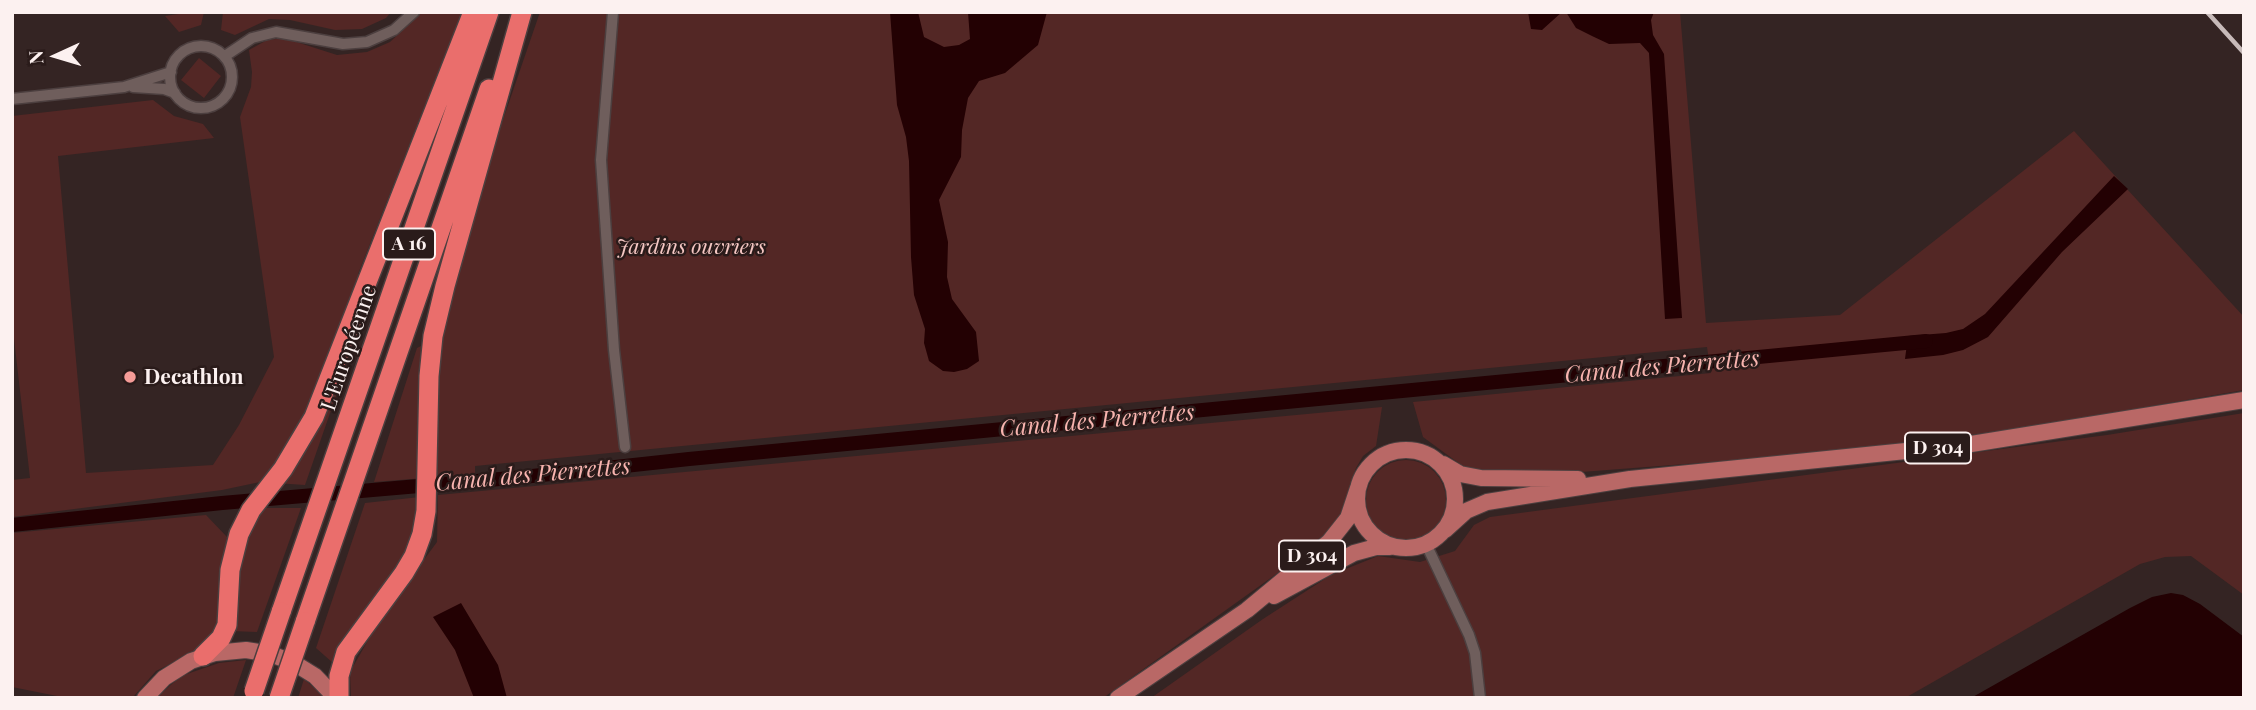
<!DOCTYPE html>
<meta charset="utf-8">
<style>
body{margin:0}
#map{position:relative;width:2256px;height:710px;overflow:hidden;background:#342423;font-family:"Playfair Display",serif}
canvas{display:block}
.frame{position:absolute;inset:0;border:14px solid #fcf1f0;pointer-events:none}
.north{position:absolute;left:21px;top:21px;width:70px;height:70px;-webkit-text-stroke:5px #2a1b1a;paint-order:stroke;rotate:266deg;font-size:19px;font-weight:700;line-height:28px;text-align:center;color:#fcf1f0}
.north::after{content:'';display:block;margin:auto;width:24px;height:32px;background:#fcf1f0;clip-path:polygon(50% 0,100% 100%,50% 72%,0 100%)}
</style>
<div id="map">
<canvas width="2256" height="710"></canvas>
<div class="frame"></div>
<div class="north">N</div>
</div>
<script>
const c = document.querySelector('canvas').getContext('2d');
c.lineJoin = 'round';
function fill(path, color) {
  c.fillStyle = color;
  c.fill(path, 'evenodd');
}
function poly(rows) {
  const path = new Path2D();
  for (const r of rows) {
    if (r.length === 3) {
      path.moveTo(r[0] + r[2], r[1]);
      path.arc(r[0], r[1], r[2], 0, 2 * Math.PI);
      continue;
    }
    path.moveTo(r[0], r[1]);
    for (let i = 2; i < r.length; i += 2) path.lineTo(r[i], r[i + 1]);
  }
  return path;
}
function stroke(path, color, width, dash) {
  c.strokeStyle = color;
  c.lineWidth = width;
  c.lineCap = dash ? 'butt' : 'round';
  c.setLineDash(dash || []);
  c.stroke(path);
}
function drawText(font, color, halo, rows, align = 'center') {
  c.font = font + ' "Playfair Display",serif';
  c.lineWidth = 5;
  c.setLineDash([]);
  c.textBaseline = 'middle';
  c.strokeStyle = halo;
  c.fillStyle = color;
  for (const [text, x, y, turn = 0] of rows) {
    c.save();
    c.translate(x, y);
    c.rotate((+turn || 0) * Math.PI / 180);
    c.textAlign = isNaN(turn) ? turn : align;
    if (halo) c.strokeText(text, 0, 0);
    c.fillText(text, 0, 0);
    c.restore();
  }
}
fill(poly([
 [192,12,204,12,201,25,179,32,165,16],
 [223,12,391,12,386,18,362,29,335,30,290,20,269,19,235,35,221,30],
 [422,12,462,12,358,274,376,281,305,485,260,482,222,490,12,517,12,480,30,478,12,321,12,116,153,100,174,116,203,124,214,138,58,156,86,473,213,465,239,425,274,357,240,117,251,87,252,72,249,50,267,40,284,38,337,55,367,52,390,42],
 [540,12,1680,12,1706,323,1840,315,2074,131,2244,317,2244,390,2013,430,1777,457,1542,475,1468,470,1423,437,1413,402,1711,373,1707,347,475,466,475,474,374,482,417,348,441,336,494,146],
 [199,58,221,76,204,98,181,80],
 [1382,407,1376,446,1363,456,1356,468,1351,483,1345,514,1328,537,1103,698,351,698,350,672,379,621,437,542,438,495],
 [2244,413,2244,595,2191,556,2165,557,2140,564,1905,698,1151,698,1263,619,1331,575,1378,556,1420,562,1455,551,1474,525,1490,517,2107,435],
 [1406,500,40],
 [420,497,417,535,401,566,333,663,316,648,365,503],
 [266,508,301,508,257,632,231,631,233,581,248,530],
 [206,515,227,537,218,590,223,604,222,619,207,646,156,671,134,696,126,698,67,698,12,687,12,533],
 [246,660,233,698,156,698,181,676,219,663],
 [304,679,326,698,298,698]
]), '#532725');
fill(poly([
 [890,12,918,12,924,37,944,47,959,45,970,39,968,12,1047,12,1038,45,1005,73,979,81,968,98,962,130,961,157,939,200,948,242,947,277,952,299,976,332,979,361,967,369,954,372,943,371,929,361,924,343,925,329,914,295,911,257,909,161,906,137,897,105],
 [1528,12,1562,12,1542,30,1531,29],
 [1566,12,1654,12,1651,20,1653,35,1664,54,1682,318,1665,319,1649,53,1640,43,1609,44,1592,36,1576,28],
 [2114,176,2128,189,2062,252,1988,337,1963,350,1943,355,1905,359,1908,336,1946,333,1963,329,1985,314],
 [2171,593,2183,595,2200,604,2244,637,2244,698,1971,698,2130,608,2152,597],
 [461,603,498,665,507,698,474,698,455,650,433,617]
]), '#230103');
stroke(poly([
 [12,525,222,503,523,477,689,459,1926,341]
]), '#230103', 14);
const minor = poly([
 [613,12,601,160,614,350,625,447],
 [201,77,31],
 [225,56,252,38,276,32,343,44,367,42,394,30,414,12],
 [133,87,164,89,175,93],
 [12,99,124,87,171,72],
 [1426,544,1469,635,1475,653,1480,698]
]);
const primary = poly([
 [1406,499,49],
 [1443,464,1460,474,1481,478,1578,479],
 [1445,530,1466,511,1487,502,1630,479,1965,445,2244,400],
 [1274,596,1354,553,1376,547,1390,547],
 [145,698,164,678,191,661,215,653,246,650,271,654,294,663,315,676,336,698],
 [1118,698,1247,610,1329,542,1348,518,1358,488]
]);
const motorway = poly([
 [281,612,489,12],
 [305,622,489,89],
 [203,656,221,638,227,625,230,570,239,534,251,510,283,469,314,417,473,12],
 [339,698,339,676,346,652,404,573,414,556,422,534,426,511,429,376,433,336,445,286,522,12]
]);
stroke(minor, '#4c3f3f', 13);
stroke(primary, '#4c3f3f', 18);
stroke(motorway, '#4c3f3f', 22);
stroke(minor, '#6f5e5c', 10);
stroke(primary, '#b96866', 16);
stroke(motorway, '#ea6e6c', 19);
stroke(poly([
 [2207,12,2244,53]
]), '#c7bab9', 4.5);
const motorwayBridge = poly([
 [254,691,281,612],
 [279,698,305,622]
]);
stroke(motorwayBridge, '#4c3f3f', 22, []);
stroke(motorwayBridge, '#ea6e6c', 19);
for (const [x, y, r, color] of [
 [130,377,7,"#f59b97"]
]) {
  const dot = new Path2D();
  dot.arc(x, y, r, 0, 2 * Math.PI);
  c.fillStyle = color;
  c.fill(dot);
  stroke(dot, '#2a1b1a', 2.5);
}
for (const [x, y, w] of [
 [409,244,52],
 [1938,448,66],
 [1312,556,66]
]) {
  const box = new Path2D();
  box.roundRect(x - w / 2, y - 15.5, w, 31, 5);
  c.fillStyle = '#2a1b1a';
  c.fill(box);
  stroke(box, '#fcf1f0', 2);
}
drawText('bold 19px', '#fcf1f0', null, [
 ["A 16",409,244],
 ["D 304",1938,448],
 ["D 304",1312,556]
]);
drawText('italic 21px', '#f5c7c3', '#2a1b1a', [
 ["Jardins ouvriers",691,247]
]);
drawText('21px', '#fcf1f0', '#2a1b1a', [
 ["L'Européenne",349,348,-71]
]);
drawText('bold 21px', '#fcf1f0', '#2a1b1a', [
 ["Decathlon",144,377]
], 'left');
drawText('italic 23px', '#f8b4af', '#2a1b1a', [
 ["Canal des Pierrettes",1662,367,-5],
 ["Canal des Pierrettes",1097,421,-5],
 ["Canal des Pierrettes",533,475,-5]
]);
</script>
